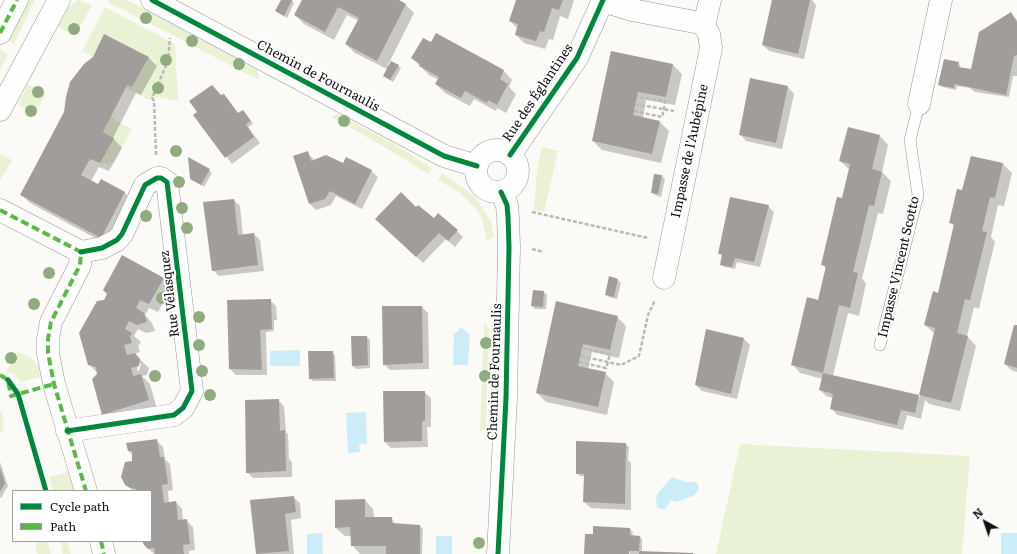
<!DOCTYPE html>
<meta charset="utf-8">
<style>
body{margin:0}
#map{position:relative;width:1017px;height:554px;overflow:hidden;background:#fcfaf6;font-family:Literata,serif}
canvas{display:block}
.legend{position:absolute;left:12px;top:490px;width:140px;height:52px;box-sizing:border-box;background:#fff;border:1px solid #9f9f9f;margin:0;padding:5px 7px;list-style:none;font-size:12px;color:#101010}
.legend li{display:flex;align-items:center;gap:8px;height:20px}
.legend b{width:20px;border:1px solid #9f9f9f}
.north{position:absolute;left:965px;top:502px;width:40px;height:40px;-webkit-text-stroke:3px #fff;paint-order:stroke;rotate:320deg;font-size:11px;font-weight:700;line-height:16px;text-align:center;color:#101010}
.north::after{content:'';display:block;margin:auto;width:14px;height:18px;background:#101010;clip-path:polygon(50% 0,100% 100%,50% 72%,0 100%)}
</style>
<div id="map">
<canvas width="1017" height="554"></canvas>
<ul class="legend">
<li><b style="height:5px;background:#00873e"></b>Cycle path</li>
<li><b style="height:5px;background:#58b947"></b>Path</li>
</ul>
<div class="north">N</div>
</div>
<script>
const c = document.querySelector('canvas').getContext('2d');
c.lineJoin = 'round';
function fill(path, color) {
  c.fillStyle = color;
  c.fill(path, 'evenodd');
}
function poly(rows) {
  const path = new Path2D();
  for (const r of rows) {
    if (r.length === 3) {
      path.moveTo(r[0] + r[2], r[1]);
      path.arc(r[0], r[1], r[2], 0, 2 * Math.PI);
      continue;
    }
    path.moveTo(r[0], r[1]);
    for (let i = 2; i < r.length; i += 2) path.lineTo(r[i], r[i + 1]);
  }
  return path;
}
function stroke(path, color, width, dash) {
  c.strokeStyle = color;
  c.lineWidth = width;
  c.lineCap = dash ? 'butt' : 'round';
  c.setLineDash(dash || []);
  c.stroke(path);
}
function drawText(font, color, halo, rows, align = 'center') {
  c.font = font + ' Literata,serif';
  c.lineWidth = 4;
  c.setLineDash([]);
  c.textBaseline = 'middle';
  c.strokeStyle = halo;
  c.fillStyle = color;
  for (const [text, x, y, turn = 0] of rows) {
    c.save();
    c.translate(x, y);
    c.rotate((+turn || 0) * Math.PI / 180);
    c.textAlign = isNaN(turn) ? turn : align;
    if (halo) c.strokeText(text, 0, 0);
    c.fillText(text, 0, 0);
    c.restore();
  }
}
fill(poly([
 [17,0,35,0,14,44,0,35],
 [78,0,92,5,75,36,58,27,69,7],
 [109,0,127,0,258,70,259,80,108,2],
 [105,7,175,44,178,101,158,97,147,99,125,88,127,85,132,87,135,79,137,79,149,57,104,34,93,57,82,51],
 [0,49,8,54,0,70],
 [28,84,46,93,35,114,18,105],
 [338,114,396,145,432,168,428,174,381,145,331,117],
 [111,116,115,118,114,120,132,129,114,162,107,164,100,163,114,138,103,132],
 [542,147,558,151,544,212,534,210,537,170],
 [0,154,12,160,0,181],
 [442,173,475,196,491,222,494,237,487,241,482,219,475,208,460,193,438,180],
 [484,323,489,328,486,428,480,432],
 [18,352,31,358,38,366,41,377,21,382,14,374,6,372],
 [0,410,4,418,2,421,4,431,0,433],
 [740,444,970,456,962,554,716,554],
 [68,472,74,491,53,491,49,477],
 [35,541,47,541,51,554,37,554],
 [60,541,67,541,71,554,63,554]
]), '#eaf2d6');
fill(poly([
 [460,328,464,329,467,333,470,334,468,365,453,365,454,333,456,333],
 [300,350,300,366,270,366,270,351],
 [366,412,367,444,359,444,360,452,348,453,346,413],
 [672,477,686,482,697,482,699,488,695,495,677,502,671,500,665,509,660,509,657,507,656,499,657,494],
 [322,533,323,554,307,554,307,534],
 [1001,533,1017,533,1017,554,1001,554],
 [436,536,452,536,452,554,436,554]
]), '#ccedf7');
fill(poly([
 [282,0,292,0,294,3,287,18,276,11],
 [303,0,397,0,406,5,414,13,388,65,398,66,401,68,393,82,384,76,387,69,355,53,346,44,359,21,347,15,334,40,304,24,295,15],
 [517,0,574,0,568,19,560,16,553,40,549,39,545,49,524,43,516,35,517,28,510,21],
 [773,0,812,0,816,5,804,59,769,51,763,45],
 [1010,13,1017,20,1017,76,1013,76,1009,97,975,92,970,88,957,86,956,90,942,87,939,84,959,63,961,68,971,70],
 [612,52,673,65,682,74,675,105,646,100,643,118,660,122,669,131,661,163,602,150,593,141],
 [148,57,157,66,141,95,136,93,113,138,122,148,109,171,99,167,91,181,99,185,101,180,125,193,134,202,110,246,30,203,21,194],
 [412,58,504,71,512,80,509,87,516,94,506,113,497,108,496,111,474,99,470,106,445,93,436,84,439,80,429,75],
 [788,87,794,94,782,149,746,141,740,134],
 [223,95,239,114,243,111,246,114,253,124,248,127,260,143,232,164,195,115],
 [880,136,888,145,882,172,891,181,883,214,878,213,862,279,866,283,859,316,848,313,833,376,920,397,935,334,925,325,939,294,955,227,950,222,963,191,971,157,1003,164,1012,173,1004,206,998,205,991,237,995,242,987,274,979,309,974,307,967,336,976,346,960,411,929,404,925,400,921,419,907,415,903,430,837,415,831,408,833,398,826,396,820,390,823,379,800,373,792,364,818,301,826,269,822,264,843,199,850,170,840,161],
 [307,152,314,160,343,164,346,159,371,171,378,177,362,209,336,196,331,205,316,210,310,204,295,157],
 [209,170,212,173,204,187,195,181],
 [655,175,662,176,665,179,661,197,655,195,652,192],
 [234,200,240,206,243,236,254,234,260,240,264,271,219,276,213,270,204,203],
 [768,206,774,212,760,267,737,262,735,269,724,267,721,264,723,257,719,253],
 [416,209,434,220,457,231,463,237,455,247,446,239,423,263,383,225],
 [122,256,164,279,172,287,158,312,149,308,145,315,152,323,155,331,146,333,138,329,134,336,141,342,138,346,140,352,134,354,149,368,147,375,142,376,150,384,157,409,103,414,98,374,89,364,105,300],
 [138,363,141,363,139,371,137,371],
 [618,280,621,283,617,299,609,297,606,294],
 [544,292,547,295,546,309,535,309,532,306],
 [270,300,276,306,277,320,274,320,274,331,266,332,267,375,236,375,230,369],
 [556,303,617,317,626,326,619,358,592,352,588,370,605,373,614,382,607,415,546,402,537,393],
 [422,307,428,313,429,369,390,370,384,364],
 [1017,326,1017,372,1011,370,1005,364],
 [367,337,370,340,370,368,356,369,353,366],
 [744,339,750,345,737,399,702,391,696,385],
 [332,352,335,355,336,381,313,381,310,378],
 [424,392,431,398,431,427,427,427,428,447,391,448,385,442],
 [278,400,284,406,286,432,288,434,289,459,292,462,292,477,253,478,247,472],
 [157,441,163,447,165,459,170,464,173,490,168,491,169,503,176,502,182,509,183,521,186,520,193,527,195,550,189,551,189,554,154,554,145,545,144,541,151,541,151,491,133,491,126,484,133,462,133,455,128,451],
 [626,444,629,447,628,460,631,463,631,510,591,508,584,502,585,476,580,476,577,473],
 [0,462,8,486,1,498,0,497],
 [293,497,300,503,301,518,291,520,294,554,257,554,251,501],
 [365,500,373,509,374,518,392,518,395,525,420,526,423,529,422,554,360,554,352,545,352,536,345,536,336,528],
 [630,529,633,532,632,536,639,536,642,539,642,552,699,554,630,554,628,549,628,554,585,554,595,535]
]), '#0003');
fill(poly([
 [281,0,292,0,284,16,275,11],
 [302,0,399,0,406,4,377,61,345,44,359,18,338,7,325,32,294,15],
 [516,0,563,0,559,10,552,8,544,32,540,31,536,41,515,35,518,24,509,21],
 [772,0,810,0,798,54,762,45],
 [1011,12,1017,22,1017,55,1014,56,1006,95,954,84,954,88,938,85,944,59,959,62,958,67,971,69,979,32],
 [436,33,504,70,500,79,508,84,497,105,488,100,487,103,465,91,461,98,435,84,439,77,419,66,420,64,411,58,423,38,431,42],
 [104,34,149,57,132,87,127,85,103,132,114,138,100,163,90,159,81,175,98,184,101,179,125,192,101,238,20,195,64,112,66,97,70,82,84,64,93,57],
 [611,51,673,64,666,97,638,92,633,115,660,121,652,154,592,141],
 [391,61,399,65,390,80,383,76],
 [750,78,788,86,776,143,739,135],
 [212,85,221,95,224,94,238,113,243,110,251,121,246,124,254,137,225,158,193,115,197,112,189,101],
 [848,127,880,135,872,169,882,172,874,206,869,205,853,272,858,273,850,308,839,305,823,373,791,365,807,297,818,300,826,266,821,265,837,197,842,198,850,164,839,161],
 [308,151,311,161,326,155,343,163,346,157,372,170,355,204,330,191,325,199,309,204,293,156],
 [971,156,1003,163,995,198,990,197,982,231,987,232,979,265,970,300,965,299,957,333,968,336,951,403,919,395,935,328,924,325,933,291,938,293,954,224,949,223,957,189,962,190],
 [188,157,210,169,201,185,190,179],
 [654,174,662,175,658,194,651,193],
 [401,192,416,207,418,205,434,218,438,213,458,230,448,241,439,233,416,257,375,219],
 [730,197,769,205,754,262,735,258,732,267,720,265,722,254,718,254],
 [234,199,238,235,254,233,258,265,212,271,203,202],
 [122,255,164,278,149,304,140,300,136,308,144,313,147,322,137,325,129,321,125,329,132,333,130,337,132,343,124,345,127,355,135,353,140,359,139,366,131,368,133,376,141,374,149,400,102,415,92,379,97,374,96,367,88,365,79,333,97,301,104,300,107,294,103,290],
 [609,276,618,279,614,297,605,295],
 [533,290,544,291,543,307,531,306],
 [271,299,272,329,260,330,262,370,229,369,227,300],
 [556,301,618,316,610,350,583,344,578,366,606,372,598,407,536,393],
 [382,306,422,306,423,363,383,365],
 [1014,325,1017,325,1017,368,1004,364],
 [706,329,744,338,731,394,695,385],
 [351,336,367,336,368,365,352,366],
 [308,351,333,351,334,378,309,379],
 [823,373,919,395,915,413,901,410,897,425,830,409,833,394,819,390],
 [383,391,425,391,425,421,422,421,422,441,384,442],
 [279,399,280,431,285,430,286,471,246,473,245,400],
 [157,439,160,457,164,457,168,484,162,485,164,503,176,501,178,520,187,519,190,544,183,545,184,554,155,554,154,548,148,549,144,545,142,541,151,541,151,491,136,491,136,489,130,488,125,485,121,477,125,462,132,461,132,451,128,451,126,443],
 [576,441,626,443,625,504,583,502,584,474,576,474],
 [0,468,5,483,0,492],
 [294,496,296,512,285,514,289,551,256,554,250,500],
 [365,499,365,517,392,517,392,523,420,525,420,554,386,554,386,546,351,546,350,527,335,528,335,500],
 [593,526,630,528,630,535,640,536,639,551,629,551,629,554,584,554,585,534,593,534],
 [639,551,693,553,693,554,639,554]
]), '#a09d9b');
const lane = poly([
 [880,345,918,195,910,140,919,104]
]);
const street = poly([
 [152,0,444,156,477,166],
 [603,1,632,10,700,23,704,26,709,34,711,48,664,278],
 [704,26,710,0],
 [0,33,17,0],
 [919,104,941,0],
 [0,110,59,0],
 [497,171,21],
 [510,155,577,58,603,0],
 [0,210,81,252,80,265,51,322,48,339,48,353,54,384,86,491],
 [67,431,174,415,183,408,192,391,167,182,161,178,157,178,145,185,122,234,117,240,102,248,81,252],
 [101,541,104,554],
 [498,554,506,398,509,247,508,217,507,205,501,192]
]);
stroke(lane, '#969594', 12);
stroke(street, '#969594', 23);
stroke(poly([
 [635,104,674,111],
 [634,111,662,117,664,109,665,101,637,97],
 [156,155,154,101,152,98,168,61,170,38],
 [532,212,648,238],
 [532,249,544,252],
 [581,356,621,365,639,356,648,315,655,300],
 [579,362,606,368,608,362,610,354,582,348]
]), '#b9b9b8', 2.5, [4, 2]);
stroke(lane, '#fffefe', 11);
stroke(street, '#fffefe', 22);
stroke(poly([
 [0,33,17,0],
 [0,210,81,252,80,265,51,322,48,339,48,353,54,384,86,491],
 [0,375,8,380,11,396,54,384],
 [101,541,104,554]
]), '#58b947', 4, [8, 4]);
stroke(poly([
 [152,0,444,156,477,166],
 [510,155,577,58,603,0],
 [8,380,18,394,46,491],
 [67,431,174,415,183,408,192,391,167,182,161,178,157,178,145,185,122,234,117,240,102,248,81,252],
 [498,554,506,398,509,247,508,217,507,205,501,192]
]), '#00873e', 5);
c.fillStyle = '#90ab7f';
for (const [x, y] of [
 [146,18],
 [74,29],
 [192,41],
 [166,60],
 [239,64],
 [158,88],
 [38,92],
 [31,111],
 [344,121],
 [176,151],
 [179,182],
 [182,208],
 [146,216],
 [187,228],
 [49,273],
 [162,298],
 [34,304],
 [199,317],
 [486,343],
 [199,345],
 [11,358],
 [202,371],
 [155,376],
 [485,376],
 [210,395],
 [479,543]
]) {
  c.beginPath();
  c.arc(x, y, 6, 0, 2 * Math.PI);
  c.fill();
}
drawText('13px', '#101010', '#fff', [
 ["Chemin de Fournaulis",318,76,28],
 ["Rue des Églantines",538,93,-56],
 ["Impasse de l'Aubépine",690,151,-78],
 ["Impasse Vincent Scotto",899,267,-77],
 ["Rue Vélasquez",170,294,-97],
 ["Chemin de Fournaulis",495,372,-88]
]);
</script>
